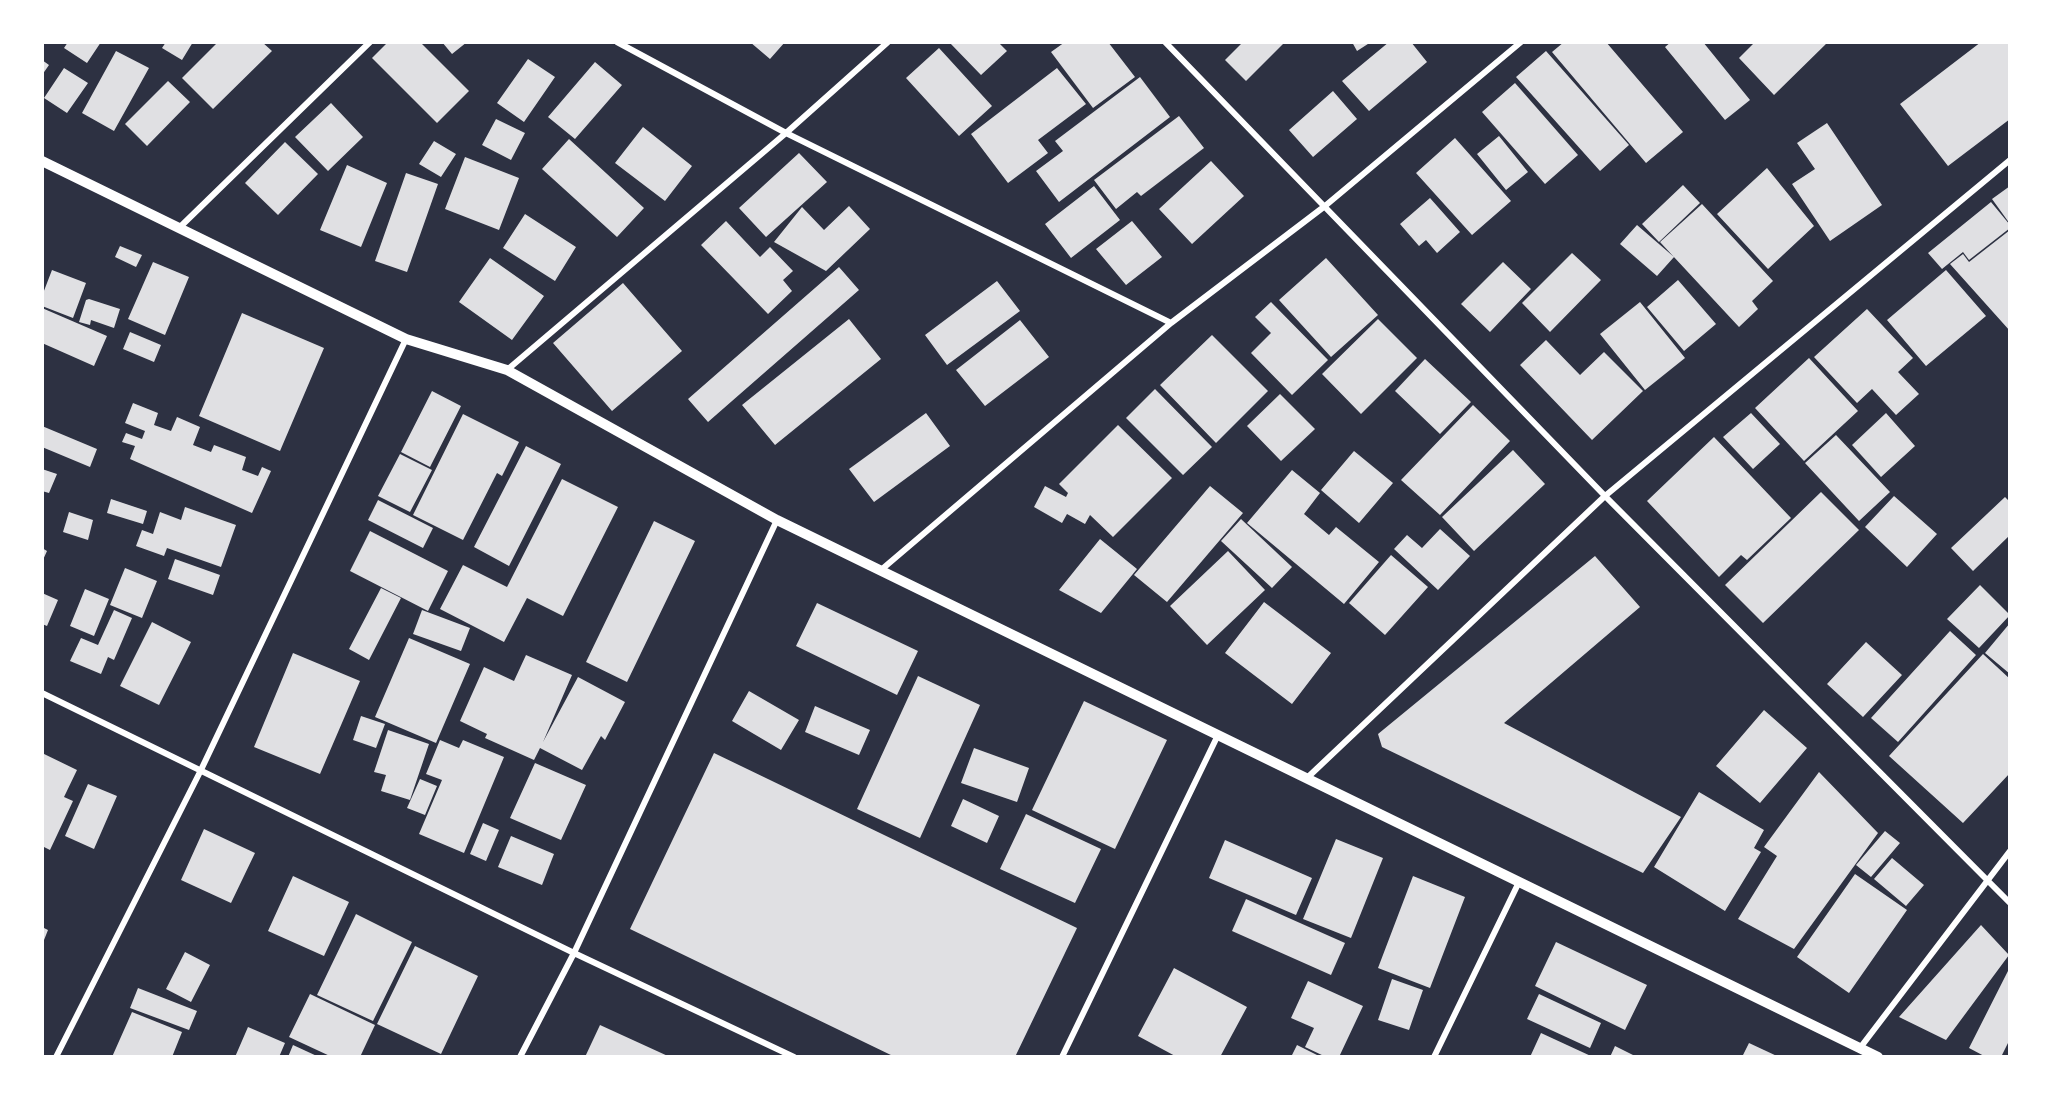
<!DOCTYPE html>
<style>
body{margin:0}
#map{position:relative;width:2052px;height:1099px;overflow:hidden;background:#2d3142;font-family:Poppins,sans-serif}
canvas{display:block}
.frame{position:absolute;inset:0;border:44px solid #fff;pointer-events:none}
</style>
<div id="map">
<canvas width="2052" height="1099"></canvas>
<div class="frame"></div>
</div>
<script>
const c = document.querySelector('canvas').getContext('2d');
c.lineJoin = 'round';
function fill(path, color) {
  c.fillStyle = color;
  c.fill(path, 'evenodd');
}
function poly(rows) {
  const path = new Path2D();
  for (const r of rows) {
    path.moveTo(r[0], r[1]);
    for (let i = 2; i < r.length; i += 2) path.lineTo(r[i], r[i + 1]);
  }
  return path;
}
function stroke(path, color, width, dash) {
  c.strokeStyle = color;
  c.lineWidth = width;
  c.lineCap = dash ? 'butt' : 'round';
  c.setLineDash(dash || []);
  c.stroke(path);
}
fill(poly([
 [68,42,101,42,87,63,64,48],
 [166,42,193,42,182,60,162,48],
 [218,42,262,42,272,51,213,109,182,78],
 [388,42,420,42,469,91,437,123,372,58],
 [442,42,467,42,452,54],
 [750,42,785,42,770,59],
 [949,42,998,42,1007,51,981,75],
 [1065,42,1108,42,1135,77,1093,108,1051,52],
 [1243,42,1285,42,1246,81,1225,60],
 [1352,42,1371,42,1357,51],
 [1389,42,1411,42,1427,62,1369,111,1342,81],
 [1564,42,1606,42,1683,132,1646,163,1552,52],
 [1671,42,1703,42,1750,100,1725,120,1665,47],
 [1755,42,1828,42,1774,95,1739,58],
 [1981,42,2010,42,2010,119,1948,166,1900,104],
 [939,48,992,106,959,136,906,78],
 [116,51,149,68,114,131,82,113],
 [1546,51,1629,145,1600,171,1516,77],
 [528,59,555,77,524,122,497,103],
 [42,60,49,65,42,75],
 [595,62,622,85,575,139,548,117],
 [64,68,88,83,67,113,44,98],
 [1057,68,1086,104,1038,140,1048,153,1008,183,971,134],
 [1140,77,1170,117,1059,202,1036,171,1063,151,1055,141],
 [168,81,190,102,147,146,125,124],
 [1515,83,1578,155,1545,184,1482,112],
 [1333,91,1357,119,1313,157,1289,130],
 [331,103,363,137,328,171,295,137],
 [1179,116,1204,148,1141,196,1137,192,1116,209,1094,180],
 [496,119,525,133,511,160,482,145],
 [1827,123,1882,205,1830,241,1792,184,1815,169,1797,143],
 [643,127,692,166,665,201,615,163],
 [1499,136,1528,172,1506,190,1477,154],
 [1455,138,1511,201,1472,235,1416,173],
 [569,139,644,208,617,237,542,169],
 [434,141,456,154,441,177,419,164],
 [285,142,318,174,278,215,245,183],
 [799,153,827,182,766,237,739,208],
 [465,157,519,178,499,230,445,209],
 [1211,161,1244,196,1192,244,1159,209],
 [347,165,387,183,361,247,320,230],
 [1767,168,1814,226,1768,269,1717,214],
 [406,173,438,184,407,272,375,261],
 [1683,185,1700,203,1659,242,1642,224],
 [1094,186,1120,220,1071,258,1045,224],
 [2010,186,2010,224,1992,199],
 [1430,198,1460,232,1437,253,1426,240,1419,246,1400,224],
 [1991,202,2010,225,2010,228,1969,260,1963,252,1942,269,1928,253],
 [1702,204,1773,281,1752,301,1758,309,1739,327,1660,242],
 [849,206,870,229,826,271,774,242,802,207,824,230],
 [525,214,576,247,555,281,503,248],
 [726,221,760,257,770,247,793,271,783,280,792,291,768,314,701,245],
 [1132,221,1162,257,1126,285,1096,249],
 [1637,225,1674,257,1657,276,1620,244],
 [2010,230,2010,331,1950,264,1963,254,1969,262],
 [120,246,142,255,136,267,115,257],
 [1572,253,1601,280,1550,332,1522,303],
 [490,258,544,296,512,340,459,302],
 [1326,258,1378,315,1331,357,1279,300],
 [153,262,189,277,165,335,128,319],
 [1503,262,1531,289,1490,332,1461,304],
 [839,267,859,290,708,422,688,399],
 [52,270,86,283,73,318,42,306,42,296],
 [1946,270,1986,316,1926,366,1887,320],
 [1678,280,1716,324,1684,351,1647,307],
 [997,281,1020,311,947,365,925,335],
 [623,283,682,351,612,411,553,343],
 [89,299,120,309,114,328,91,320,90,325,79,322,86,300],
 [1271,302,1328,360,1292,395,1251,353,1271,333,1255,317],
 [1640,302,1685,358,1645,390,1600,334],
 [42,308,107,336,94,366,42,343],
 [1867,309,1913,358,1898,372,1919,394,1896,415,1872,389,1857,403,1814,357],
 [242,313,324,348,280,451,199,416],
 [849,319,881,359,775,445,742,405],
 [1378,319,1417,358,1361,414,1322,374],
 [1020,320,1049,357,985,406,956,370],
 [130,332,161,345,154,362,123,349],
 [1212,335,1268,391,1216,443,1160,385],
 [1546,340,1580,375,1604,352,1643,391,1592,440,1520,365],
 [1809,358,1858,411,1804,461,1755,408],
 [1425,359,1471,402,1440,434,1395,391],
 [1155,389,1212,447,1183,475,1126,418],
 [432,391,461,406,430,467,401,452],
 [1280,394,1315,429,1281,461,1247,426],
 [133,403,158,413,154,425,171,431,177,417,200,427,193,445,211,452,214,445,246,457,242,470,258,476,262,467,271,471,252,513,130,459,135,446,122,442,126,433,142,439,145,431,125,423],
 [1473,405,1510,441,1440,515,1401,480],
 [926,413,950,446,874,502,849,469],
 [1751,413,1780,444,1753,469,1723,437],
 [1886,413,1915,446,1881,477,1852,445],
 [463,414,519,442,502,476,497,473,463,540,413,515],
 [1118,425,1172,478,1113,537,1090,515,1085,524,1067,514,1062,523,1034,507,1045,486,1066,497,1068,493,1059,484],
 [42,426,97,449,90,467,42,447],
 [1836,435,1890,492,1859,521,1805,463],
 [1714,437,1791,518,1747,560,1741,555,1719,577,1647,501],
 [526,446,561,464,509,566,474,547],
 [1513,450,1545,484,1474,551,1442,517],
 [1354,451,1393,483,1359,523,1321,490],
 [400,454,432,470,410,512,378,496],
 [42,469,57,474,49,493,42,491],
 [1292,470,1320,493,1304,514,1329,535,1336,527,1379,562,1344,604,1247,523],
 [562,479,618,507,563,616,527,598,504,642,440,609,463,565,507,587],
 [1210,486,1243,513,1167,602,1134,575],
 [1821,492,1859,530,1763,623,1725,585],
 [1894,496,1937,534,1907,567,1865,527],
 [2005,497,2010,502,2010,535,1973,571,1951,548],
 [111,499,147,511,143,524,107,513],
 [378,500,433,528,423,548,368,520],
 [185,507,236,525,221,567,167,548,164,556,136,546,142,530,153,534,160,512,181,520],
 [69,512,93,520,88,540,63,532],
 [1241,519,1292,567,1272,588,1221,541],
 [654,521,695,541,627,682,586,662],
 [1440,529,1470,556,1438,590,1394,549,1407,535,1422,548],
 [370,531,448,571,428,611,350,571],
 [1100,539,1137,569,1101,613,1059,590],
 [42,548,47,551,42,562],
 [1228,551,1265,590,1207,645,1170,606],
 [1391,555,1428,587,1385,635,1349,603],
 [1595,556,1640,607,1504,723,1681,817,1643,873,1382,747,1378,734],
 [175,559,220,575,213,595,168,579],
 [125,568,157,581,142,618,110,605],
 [1980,585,2010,615,1979,648,1947,619],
 [381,588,401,598,369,660,349,649],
 [85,589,109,599,94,636,70,626],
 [42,593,58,600,47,626,42,624],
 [1264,602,1331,653,1292,704,1225,653],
 [817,603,918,651,897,695,796,646],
 [114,610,132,618,114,660,108,657,101,674,70,661,81,638,98,645],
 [422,610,470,628,461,651,413,634],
 [152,622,191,642,159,705,120,686],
 [2010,623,2010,674,1985,653],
 [1950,631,1976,655,1898,742,1871,718],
 [409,638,470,664,436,743,375,717],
 [1866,642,1902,675,1863,717,1827,684],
 [293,653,360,681,320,774,254,747],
 [1983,654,2010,679,2010,773,1963,823,1889,756],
 [526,655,572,675,543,742,578,677,625,702,605,740,601,736,582,770,540,748,534,760,485,738,487,734,460,721,484,667,514,681],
 [918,676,980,705,920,838,857,809],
 [749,691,799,720,781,750,732,721],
 [1084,701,1167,740,1115,849,1032,810],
 [815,706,870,730,859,755,805,732],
 [1764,710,1807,748,1760,803,1716,766],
 [361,716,385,724,376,748,353,740],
 [388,730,429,744,410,800,381,791,386,775,374,772],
 [440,740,459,748,463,740,504,757,464,853,419,834,442,780,426,774],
 [974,748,1029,768,1017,802,961,783],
 [42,753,77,770,64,797,73,801,50,850,42,846],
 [714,753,1077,928,1015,1057,895,1057,630,929],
 [535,763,586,785,561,840,510,818],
 [1819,772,1878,833,1794,949,1738,919,1777,856,1764,847],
 [420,779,437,786,425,815,407,808],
 [88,784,117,796,94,849,65,836],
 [1699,792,1764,830,1754,848,1761,852,1725,911,1654,867],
 [963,799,999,816,987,843,951,826],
 [1026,814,1101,849,1075,903,1000,869],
 [483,823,499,830,486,861,470,854],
 [204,829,255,853,231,903,181,880],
 [1885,831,1900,843,1871,877,1856,865],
 [511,836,554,854,542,885,498,867],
 [1336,839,1383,858,1351,938,1303,919],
 [1225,840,1312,878,1296,915,1209,878],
 [1892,858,1924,885,1906,906,1874,879],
 [1855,874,1907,910,1849,993,1797,957],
 [293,876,349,902,324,956,268,931],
 [1413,876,1465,897,1430,988,1378,968],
 [1246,899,1345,943,1331,975,1232,931],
 [356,914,412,942,373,1021,317,995],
 [1981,925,2009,955,1946,1040,1899,1017],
 [42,927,48,930,42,945],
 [1556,942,1647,985,1625,1030,1535,986],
 [415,946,478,976,441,1054,377,1024],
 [185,952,210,965,191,1002,166,989],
 [2010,967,2010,1039,2001,1057,1986,1057,1969,1048],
 [1174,968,1247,1007,1220,1057,1177,1057,1138,1036],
 [1392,979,1423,990,1409,1030,1378,1020],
 [1308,981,1363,1006,1339,1057,1326,1057,1305,1047,1314,1028,1291,1018],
 [138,988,197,1011,189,1030,130,1008],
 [310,994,375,1025,360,1057,332,1057,289,1037],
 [1539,994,1601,1023,1590,1048,1527,1019],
 [132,1012,182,1032,172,1057,112,1057],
 [600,1025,670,1057,585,1057],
 [248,1027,285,1043,279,1057,235,1057],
 [1541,1033,1593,1057,1530,1057],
 [1749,1043,1779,1057,1742,1057],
 [293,1045,319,1057,288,1057],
 [1297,1045,1321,1057,1291,1057],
 [1615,1046,1637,1057,1610,1057]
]), '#e0e0e3');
stroke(poly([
 [617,42,786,133,1171,323],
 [1165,42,1605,496,2010,903],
 [179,228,370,42],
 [507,370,786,133,888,42],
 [881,570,1171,323,1325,206,1521,42],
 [42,693,574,953,794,1057],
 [1307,778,1605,496,2010,160],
 [1860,1048,2010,851],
 [56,1057,200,772,406,339],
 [520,1057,574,953,777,520],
 [1062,1057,1218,735],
 [1434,1057,1519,882]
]), '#fff', 6);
stroke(poly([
 [42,161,406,339,507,370,777,520,1878,1057]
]), '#fff', 10);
</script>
